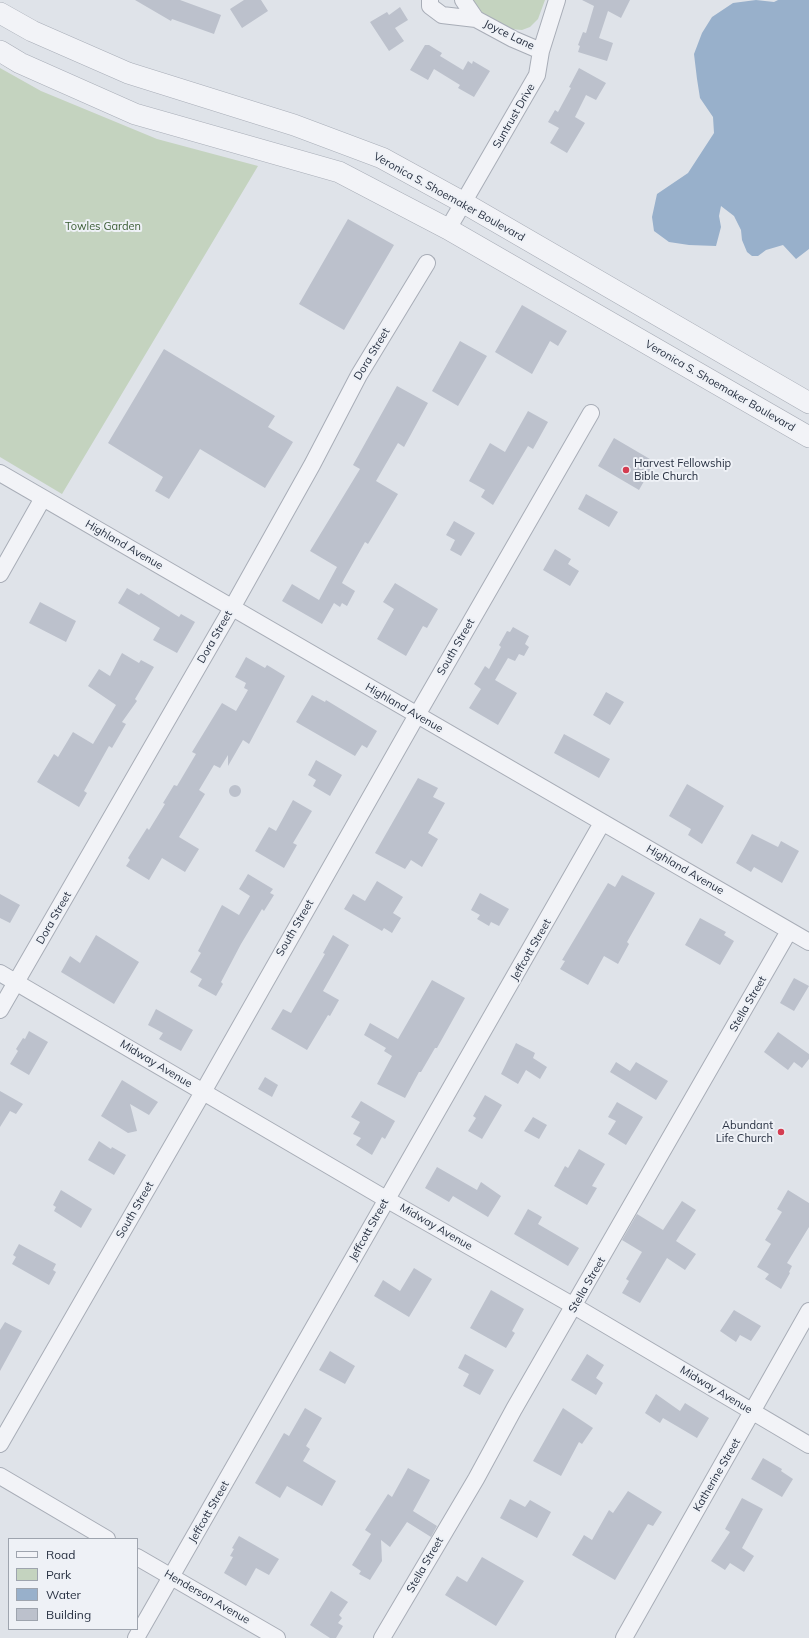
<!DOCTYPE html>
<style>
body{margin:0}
#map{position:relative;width:809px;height:1638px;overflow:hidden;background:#dfe3e9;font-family:Mulish,sans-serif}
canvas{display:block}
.legend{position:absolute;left:8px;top:1538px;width:130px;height:92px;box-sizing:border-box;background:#eef1f6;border:1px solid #9ea4ae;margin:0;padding:5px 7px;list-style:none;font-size:12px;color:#273041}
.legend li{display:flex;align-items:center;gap:8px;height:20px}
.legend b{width:20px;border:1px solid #9ea4ae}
</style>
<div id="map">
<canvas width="809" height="1638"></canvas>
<ul class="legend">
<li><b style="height:5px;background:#f2f3f7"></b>Road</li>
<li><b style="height:11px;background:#c4d3bf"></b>Park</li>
<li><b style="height:11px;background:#98b0cb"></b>Water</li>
<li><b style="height:11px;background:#bcc1cc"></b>Building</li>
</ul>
</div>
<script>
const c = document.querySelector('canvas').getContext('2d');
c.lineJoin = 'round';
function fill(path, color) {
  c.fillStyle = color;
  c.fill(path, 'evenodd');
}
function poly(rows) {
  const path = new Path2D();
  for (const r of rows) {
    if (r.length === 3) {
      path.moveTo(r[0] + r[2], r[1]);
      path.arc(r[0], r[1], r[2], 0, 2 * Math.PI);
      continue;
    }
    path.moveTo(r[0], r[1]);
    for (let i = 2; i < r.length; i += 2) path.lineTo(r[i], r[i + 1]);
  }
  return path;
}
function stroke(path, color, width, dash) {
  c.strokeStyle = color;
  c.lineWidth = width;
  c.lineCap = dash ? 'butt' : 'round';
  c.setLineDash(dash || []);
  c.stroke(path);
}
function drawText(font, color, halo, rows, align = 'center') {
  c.font = font + ' Mulish,sans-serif';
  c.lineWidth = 4;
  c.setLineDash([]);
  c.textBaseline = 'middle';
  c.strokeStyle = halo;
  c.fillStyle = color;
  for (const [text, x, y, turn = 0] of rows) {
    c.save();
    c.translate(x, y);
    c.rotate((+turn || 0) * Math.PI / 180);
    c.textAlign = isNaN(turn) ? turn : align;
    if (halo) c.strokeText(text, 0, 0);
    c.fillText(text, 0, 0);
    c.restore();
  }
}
fill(poly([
 [472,0,545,0,538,19,530,27,522,30,510,29,495,21,480,11],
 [0,68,41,91,157,139,258,166,62,494,0,457]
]), '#c4d3bf');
fill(poly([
 [756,0,774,2,778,0,809,0,809,249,796,259,783,245,766,250,758,256,752,256,747,252,742,240,741,230,734,216,721,206,719,216,721,227,716,246,689,245,669,242,654,231,652,217,657,194,688,173,714,133,713,117,700,98,697,79,694,54,702,33,712,17,733,3]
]), '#98b0cb');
fill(poly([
 [135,0,180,0,221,15,214,34,172,19,171,21],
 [244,0,261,0,268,11,242,28,230,9],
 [582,0,630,0,621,18,608,11,599,38,613,43,607,61,578,52,580,46,578,45,583,32,586,33,594,6],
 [400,7,408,20,395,28,404,41,389,51,370,22,387,12,389,15],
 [425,45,429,45,437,50,442,53,440,56,463,70,468,61,472,64,473,61,490,71,474,97,458,88,460,85,434,69,428,80,410,70],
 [579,68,606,83,596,100,586,95,575,117,585,123,567,153,550,143,559,128,548,122,555,110,558,112,571,88,569,87],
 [348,219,394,245,344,330,299,304],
 [522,305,567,331,558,346,550,341,532,374,495,352],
 [460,341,487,356,458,406,432,391],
 [164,349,275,416,268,427,293,442,265,488,200,449,169,499,155,491,163,477,108,443],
 [397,386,428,403,404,447,398,443,376,481,398,494,368,544,365,542,344,579,342,583,355,591,347,606,342,603,340,607,334,603,322,624,282,601,292,584,319,600,337,567,310,551,360,469,353,465],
 [528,411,548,422,533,449,528,446,493,505,481,497,485,490,469,481,490,443,505,452],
 [614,438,655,462,639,490,598,466],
 [586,494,618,512,609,527,578,509],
 [454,521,475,533,461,556,450,550,455,540,446,535],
 [555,549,571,559,568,564,579,571,570,586,543,570],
 [395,583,438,609,427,628,423,626,406,656,377,639,394,609,383,602],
 [127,588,139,595,141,593,179,617,181,614,195,622,177,653,153,640,160,628,118,603],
 [40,602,76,621,66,642,29,623],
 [513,627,529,636,525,644,529,647,524,656,519,654,515,661,508,658,495,680,517,693,498,725,469,708,481,689,474,684,485,666,489,669,501,647,499,645,507,631,510,632],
 [122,653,139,663,141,660,154,667,135,699,137,701,122,722,126,724,112,748,109,746,84,791,87,793,79,807,37,782,54,754,58,757,73,732,93,744,116,705,88,686,99,669,110,676],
 [246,657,265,668,267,665,285,676,249,744,243,740,228,766,228,755,220,768,214,765,199,790,205,794,179,837,199,849,185,872,162,858,149,880,126,866,130,860,128,858,147,828,149,830,165,804,163,803,174,785,177,786,196,754,192,752,222,703,236,711,248,690,244,688,246,683,235,677],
 [606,692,624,702,610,725,593,715],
 [312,695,325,702,326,700,377,731,367,748,362,745,355,756,296,722],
 [564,734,610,759,599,778,554,753],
 [316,760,342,775,330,796,313,786,316,780,308,775],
 [418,778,438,788,433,797,445,803,428,833,438,839,422,867,411,860,405,869,375,853],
 [687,784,724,806,702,844,688,835,691,829,669,816],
 [235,791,6],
 [293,800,312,811,293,843,297,845,284,868,255,851,269,827,276,831],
 [752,834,778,847,781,841,799,851,782,883,754,867,751,872,736,863],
 [248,874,273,889,270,893,274,895,264,911,262,909,241,944,221,982,223,984,216,996,198,986,202,979,190,972,201,953,198,951,222,905,239,915,250,896,239,889],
 [622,875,655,893,627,942,629,944,618,964,604,956,588,985,560,969,565,961,562,960,608,883,615,887],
 [377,881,403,897,393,913,401,918,392,933,384,928,382,931,344,909,353,894,365,901],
 [480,893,509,909,499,926,491,922,489,926,477,919,480,915,471,910],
 [0,894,20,905,10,923,0,918],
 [700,918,726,932,724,935,734,941,720,965,685,945],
 [96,935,139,962,114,1004,61,972,70,956,80,963],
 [333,935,349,945,323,991,339,1000,330,1016,328,1015,307,1050,271,1029,283,1009,291,1013,325,954,323,953],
 [794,978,809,986,794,1011,780,1003],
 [432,980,465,998,437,1048,435,1048,421,1072,419,1072,405,1098,377,1084,392,1056,384,1051,386,1048,364,1035,370,1023,398,1039],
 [156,1009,193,1030,181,1051,159,1039,163,1033,148,1025],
 [29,1031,48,1042,29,1075,10,1064,18,1051,16,1049,23,1038,25,1039],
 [778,1032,809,1054,809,1059,802,1068,794,1062,788,1070,764,1052],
 [516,1043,535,1053,533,1058,547,1067,540,1079,526,1070,518,1084,501,1074],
 [616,1062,630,1071,636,1062,668,1081,656,1100,610,1072],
 [265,1077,278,1085,272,1097,258,1089],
 [122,1080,158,1102,149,1115,130,1104,137,1131,128,1133,101,1116],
 [0,1091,23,1104,16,1114,10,1111,0,1127],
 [485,1095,502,1105,482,1139,468,1131,476,1118,473,1116],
 [361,1101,395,1121,385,1139,382,1137,372,1155,356,1145,361,1138,353,1134,360,1122,351,1117],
 [617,1102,643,1117,626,1145,608,1134,616,1121,608,1117],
 [533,1117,547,1125,539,1139,524,1131],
 [99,1141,111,1149,112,1147,126,1155,114,1175,88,1160],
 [579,1149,605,1164,592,1186,597,1188,587,1205,554,1186,565,1166,568,1168],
 [437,1167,477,1190,481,1182,501,1196,488,1217,453,1196,449,1202,425,1188],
 [61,1190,92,1209,81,1228,54,1211,56,1207,53,1205],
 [788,1190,809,1203,809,1227,787,1263,792,1266,789,1272,790,1273,781,1289,765,1279,769,1274,757,1267,771,1244,765,1240,782,1212,777,1209],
 [682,1201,696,1210,676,1241,696,1254,685,1270,667,1258,640,1303,622,1293,629,1281,626,1279,642,1252,622,1240,637,1214,663,1230],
 [528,1209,542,1217,538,1224,579,1248,568,1266,514,1234],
 [19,1244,56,1264,53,1270,56,1272,49,1285,12,1264,16,1257,13,1255],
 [414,1268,432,1279,409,1317,374,1296,383,1280,400,1291],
 [491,1290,524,1309,512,1331,515,1333,506,1348,470,1328],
 [734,1310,761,1326,751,1341,740,1335,736,1342,720,1331],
 [5,1322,22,1331,0,1371,0,1330],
 [330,1351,355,1366,345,1384,319,1370],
 [465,1354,494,1370,480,1395,463,1386,469,1374,458,1368],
 [587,1354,604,1365,596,1378,603,1383,596,1395,571,1380],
 [656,1394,680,1411,685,1403,709,1418,697,1438,663,1418,660,1423,645,1413],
 [305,1408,322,1418,306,1446,310,1449,303,1461,336,1481,322,1506,287,1486,280,1498,255,1483,284,1433,289,1436],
 [563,1408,593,1428,582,1444,579,1442,561,1476,533,1461],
 [763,1458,782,1469,781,1471,793,1479,782,1497,751,1479],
 [408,1468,430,1480,413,1511,437,1526,431,1537,407,1522,390,1547,381,1540,382,1561,370,1580,359,1574,361,1571,352,1565,371,1534,365,1530,388,1494,392,1497],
 [628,1491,662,1512,653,1526,648,1524,615,1580,572,1555,584,1535,592,1540,609,1510,613,1513],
 [742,1498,763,1509,742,1548,754,1556,744,1572,730,1563,725,1570,711,1561,730,1532,725,1529],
 [510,1499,525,1507,530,1500,551,1512,537,1538,500,1518],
 [239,1536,279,1559,269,1575,256,1568,246,1586,224,1573,233,1557,230,1556,234,1549,232,1548],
 [482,1557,524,1581,496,1626,445,1595,457,1576,467,1582],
 [331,1591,348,1602,339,1615,342,1618,338,1623,343,1626,336,1638,330,1638,310,1625]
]), '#bcc1cc');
const minor = poly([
 [430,0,430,6,442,15,476,19],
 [463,0,476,19,513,39,541,51],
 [448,229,537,75,541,51,557,0],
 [0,473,809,942],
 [0,574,43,498],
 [0,973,386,1199,574,1306,809,1445],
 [0,1010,232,608,312,465,359,375,427,263],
 [0,1444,203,1092,417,715,591,413],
 [0,1476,107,1539],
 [137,1557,277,1638],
 [136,1638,602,823],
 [382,1638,476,1479,514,1409,789,931],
 [624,1638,809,1311]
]);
const tertiary = poly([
 [0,13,32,31,128,73,294,125,382,158,464,203,809,403],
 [0,51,20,63,135,114,339,172,448,229,809,437]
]);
stroke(minor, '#a8adb7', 18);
stroke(tertiary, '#a8adb7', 22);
stroke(minor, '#f2f3f7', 16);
stroke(tertiary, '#f2f3f7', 21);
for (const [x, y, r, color] of [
 [626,470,4,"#d43d51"],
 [781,1132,4,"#d43d51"]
]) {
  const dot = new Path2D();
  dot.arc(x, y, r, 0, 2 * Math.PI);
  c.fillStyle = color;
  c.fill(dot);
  stroke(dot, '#eef1f6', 1.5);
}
drawText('11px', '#273041', '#eef1f6', [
 ["Joyce Lane",509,35,26],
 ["Suntrust Drive",514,116,-60],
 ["Veronica S. Shoemaker Boulevard",449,197,29],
 ["Dora Street",372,354,-59],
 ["Veronica S. Shoemaker Boulevard",720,386,30],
 ["Highland Avenue",124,545,30],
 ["Dora Street",215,637,-60],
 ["South Street",456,647,-60],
 ["Highland Avenue",404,708,30],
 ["Highland Avenue",685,870,30],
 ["Dora Street",54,918,-60],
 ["South Street",295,928,-60],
 ["Jeffcott Street",531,950,-60],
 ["Stella Street",748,1004,-60],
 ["Midway Avenue",156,1064,31],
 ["South Street",135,1210,-60],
 ["Midway Avenue",436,1227,30],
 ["Jeffcott Street",369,1230,-61],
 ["Stella Street",587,1285,-60],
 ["Midway Avenue",716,1390,31],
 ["Katherine Street",717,1475,-60],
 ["Jeffcott Street",209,1512,-60],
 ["Stella Street",425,1565,-60],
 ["Henderson Avenue",207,1597,30]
]);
drawText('11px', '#3b5d34', '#eef1f6', [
 ["Towles Garden",103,227]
]);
drawText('11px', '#273041', '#eef1f6', [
 ["Harvest Fellowship",634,464],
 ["Bible Church",634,477],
 ["Abundant",773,1126,"right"],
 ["Life Church",773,1139,"right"]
], 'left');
</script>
